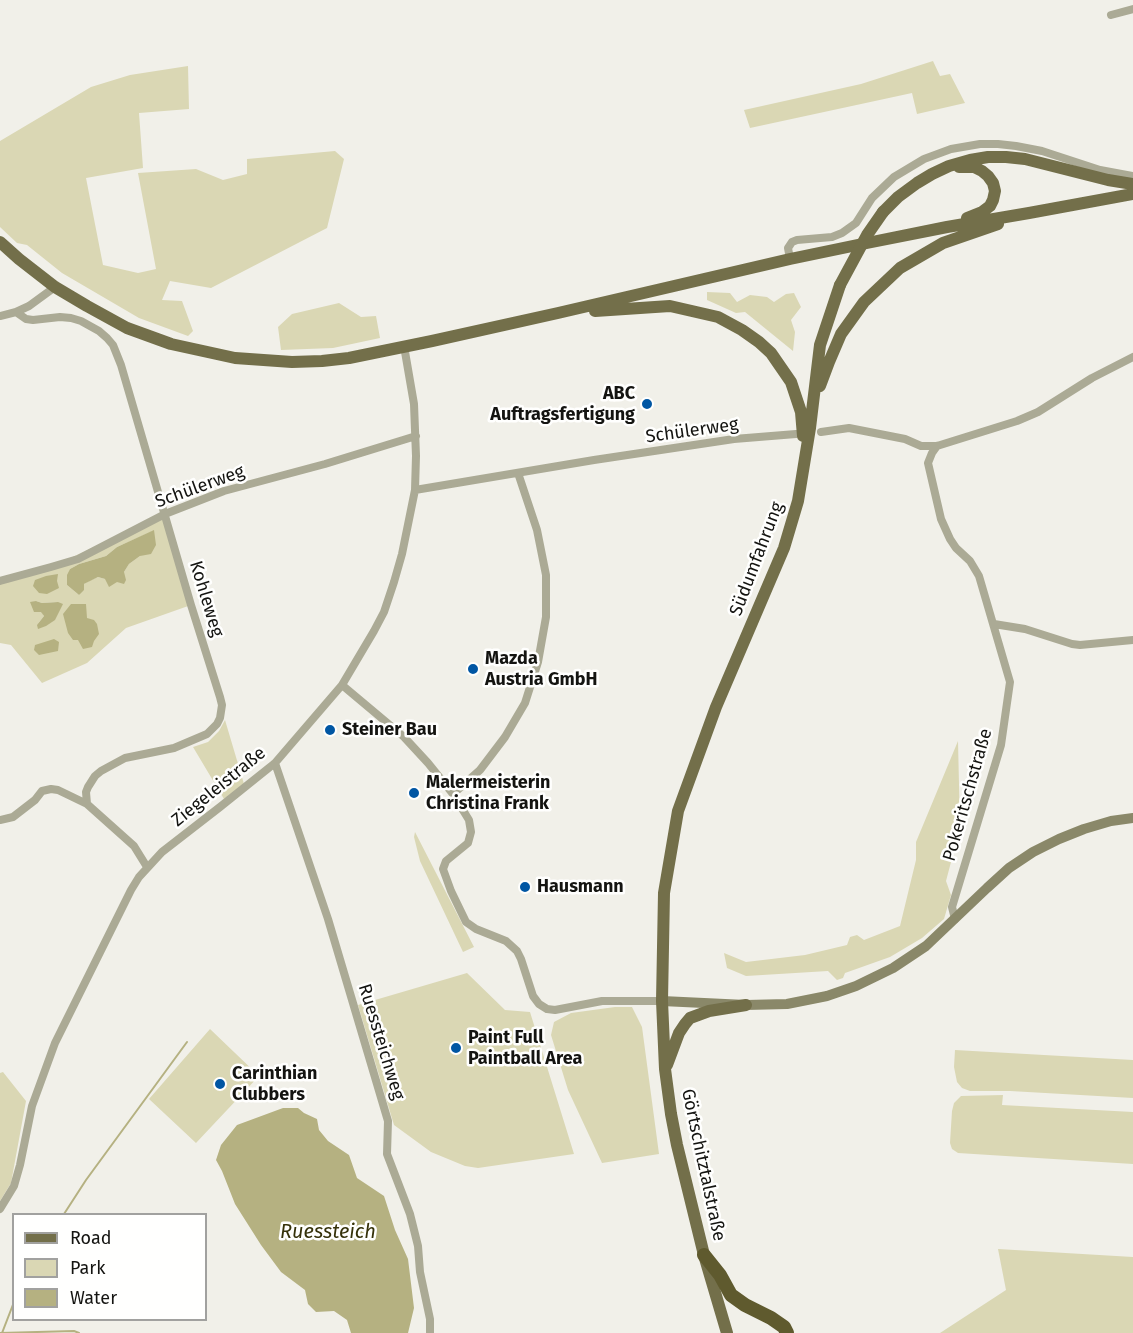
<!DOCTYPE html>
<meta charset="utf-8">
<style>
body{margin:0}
#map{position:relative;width:1133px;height:1333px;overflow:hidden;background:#f1f0e9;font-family:"Fira Sans",sans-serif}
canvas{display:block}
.legend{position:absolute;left:12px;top:1213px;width:195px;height:108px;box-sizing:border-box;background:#fffffe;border:2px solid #a1a19f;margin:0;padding:8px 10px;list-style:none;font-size:18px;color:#141411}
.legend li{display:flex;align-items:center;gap:12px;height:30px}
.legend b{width:30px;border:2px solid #a1a19f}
</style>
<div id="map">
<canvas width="1133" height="1333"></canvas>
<ul class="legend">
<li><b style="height:8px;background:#736f4a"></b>Road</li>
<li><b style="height:16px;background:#dad7b4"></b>Park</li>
<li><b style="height:16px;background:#b5b181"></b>Water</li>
</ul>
</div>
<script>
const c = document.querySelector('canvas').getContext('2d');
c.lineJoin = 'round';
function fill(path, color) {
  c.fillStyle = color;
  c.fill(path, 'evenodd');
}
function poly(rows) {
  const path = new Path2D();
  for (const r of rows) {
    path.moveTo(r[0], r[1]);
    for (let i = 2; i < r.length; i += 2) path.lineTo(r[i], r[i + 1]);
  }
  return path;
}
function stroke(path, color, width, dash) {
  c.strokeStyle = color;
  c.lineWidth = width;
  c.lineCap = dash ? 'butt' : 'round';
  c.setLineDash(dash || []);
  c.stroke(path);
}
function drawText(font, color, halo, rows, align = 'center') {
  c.font = font + ' "Fira Sans",sans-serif';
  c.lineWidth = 5;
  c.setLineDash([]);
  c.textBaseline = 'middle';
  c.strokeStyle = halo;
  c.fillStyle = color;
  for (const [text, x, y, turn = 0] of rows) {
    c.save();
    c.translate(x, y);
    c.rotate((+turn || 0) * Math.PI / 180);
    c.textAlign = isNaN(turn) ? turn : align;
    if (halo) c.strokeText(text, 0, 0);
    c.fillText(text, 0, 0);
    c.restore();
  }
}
fill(poly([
 [933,61,940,76,950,74,965,103,917,114,912,93,750,128,744,110,861,84],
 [188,66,189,109,139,113,143,168,86,178,103,265,138,273,156,269,138,173,196,169,223,180,247,174,247,159,335,151,344,159,327,228,211,288,170,281,162,300,182,301,193,331,188,336,139,318,62,273,27,245,17,243,0,227,0,141,91,87,130,75],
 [707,292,730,293,737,302,750,295,767,297,774,302,786,294,794,293,801,307,791,320,795,332,793,351,745,312,736,313,707,300],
 [339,303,361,317,376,316,380,338,333,348,281,350,278,327,292,314],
 [165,514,191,605,126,628,87,663,42,683,11,645,0,643,0,581,51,567],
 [153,531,140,556,129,564,124,572,105,579,98,577,91,580,84,584,79,595,67,585,70,569,79,564,106,556,117,547],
 [36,601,42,603,58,602,37,625,44,616],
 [225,720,244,784,224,799,193,747,208,742,219,731],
 [958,741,960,828,946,881,951,895,944,919,922,938,890,957,845,973,843,978,837,980,828,971,746,976,727,968,724,953,746,962,805,955,847,945,850,937,857,935,864,940,900,926,916,860,916,842],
 [415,832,474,947,463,952,420,861,414,837],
 [467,973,505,1010,530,1012,574,1154,478,1168,465,1166,431,1152,394,1125,358,1005],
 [615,1007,632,1007,642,1027,659,1154,602,1163,568,1090,551,1035,554,1022,571,1013],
 [210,1029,259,1076,196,1143,149,1099],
 [955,1050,1133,1060,1133,1098,1010,1091,970,1091,962,1088,957,1082,954,1067],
 [3,1072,26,1101,11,1183,0,1201,0,1073],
 [1003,1095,1002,1105,1133,1112,1133,1164,958,1153,952,1149,950,1143,952,1111,954,1103,961,1096],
 [998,1249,1133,1257,1133,1333,940,1333,1006,1290]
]), '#dad7b4');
fill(poly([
 [154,530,156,545,151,554,140,556,129,564,124,572,126,580,124,584,117,582,109,587,105,579,98,577,84,584,84,590,79,595,67,585,67,575,70,569,79,564,106,556,117,547],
 [58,574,57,581,59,588,47,594,39,593,33,586,35,580,46,576],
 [36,601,42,603,58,602,63,604,55,620,46,626,38,629,37,625,44,616,41,612,34,612,30,602],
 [71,604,86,604,87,618,94,620,97,624,99,634,94,641,92,647,83,649,78,640,73,640,68,633,63,614],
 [54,639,59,642,58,651,39,655,34,650,35,645],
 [283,1108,298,1108,304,1113,317,1119,319,1130,328,1141,349,1155,357,1178,384,1196,395,1230,408,1259,414,1308,408,1333,351,1333,347,1320,334,1311,316,1312,308,1304,305,1290,281,1272,261,1245,235,1204,222,1171,216,1160,221,1145,237,1125]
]), '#b5b181');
stroke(poly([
 [64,1214,86,1180,187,1042],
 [0,1333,74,1331,79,1333],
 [2,1333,14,1302]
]), '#b5b181', 2);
stroke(poly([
 [1111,15,1133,9],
 [790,259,788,248,792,242,797,240,832,237,842,233,856,223,872,198,894,177,924,159,951,149,980,144,998,144,1016,146,1042,151,1100,170,1133,176],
 [16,312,26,319,33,320,60,317,71,318,81,321,99,331,107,338,113,345,121,365,191,605,220,697,222,705,220,718,217,724,207,734,174,748,125,758,101,771,95,776,88,787,86,792,87,804,134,846,147,867],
 [0,316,16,312,29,306,55,287],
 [821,432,849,428,905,439,921,446,937,446,1017,421,1038,412,1092,378,1133,357],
 [937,446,932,453,928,463,941,519,950,539,956,548,970,561,979,576,1010,682,1001,745,952,907,955,919],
 [415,490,594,460,734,439,796,434],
 [0,581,51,567,78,559,165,514,224,491,325,464,416,436],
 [994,624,1025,629,1072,644,1080,645,1133,640],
 [342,685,404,737,428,763,453,794,469,820,471,832,468,843,446,861,443,869,451,891,466,922,476,929,506,941,517,951,521,959,533,996,539,1004,547,1009,555,1010,602,1001,662,1001],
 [275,763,328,919,388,1121,387,1154,410,1214,418,1246,420,1272,430,1319,430,1333],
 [453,794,480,770,505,737,525,703,538,662,546,617,546,575,537,530,518,473],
 [0,820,13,817,35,800,42,791,51,789,58,790,87,804],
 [0,1209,14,1186,20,1165,32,1106,55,1043,131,890,139,877,162,852,220,807,275,763,342,685,374,631,384,612,394,582,402,554,415,490,416,456,414,404,404,346]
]), '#abaa95', 8);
stroke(poly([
 [662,1001,746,1005,787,1004,827,996,856,986,893,968,926,946,987,888,1009,868,1033,852,1059,839,1084,829,1111,821,1133,818]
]), '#8a8869', 10);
stroke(poly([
 [959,167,974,167,982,171,988,176,993,183,995,191,993,200,990,206,982,212,967,218],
 [883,212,898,197,917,183,932,174,949,166,970,160,988,157,1006,157,1025,159,1108,180,1133,184],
 [0,242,19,259,55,287,87,306,127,328,171,344,235,358,292,362,322,361,349,358,432,341,558,313,790,259,867,243,947,227,1029,213,1133,194],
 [595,311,670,306,718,317,742,330,759,342,771,353,791,382,801,412,803,436],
 [820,386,829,362,841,334,864,302,900,268,943,243,998,224],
 [667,1065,679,1033,685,1024,690,1018,709,1011,746,1005],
 [727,1333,704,1255,677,1145,671,1114,665,1069,662,1001,664,893,678,811,716,707,784,548,798,501,810,428,820,345,840,285]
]), '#736f4a', 12);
stroke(poly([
 [704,1255,720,1275,731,1295,745,1305,771,1318,784,1327,787,1333]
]), '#5f5a2e', 14);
stroke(poly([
 [840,285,867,235,883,212]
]), '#736f4a', 12);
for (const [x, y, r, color] of [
 [647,404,6,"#0056a3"],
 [473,669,6,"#0056a3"],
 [330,730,6,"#0056a3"],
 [414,793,6,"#0056a3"],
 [525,887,6,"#0056a3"],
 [456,1048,6,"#0056a3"],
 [220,1084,6,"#0056a3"]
]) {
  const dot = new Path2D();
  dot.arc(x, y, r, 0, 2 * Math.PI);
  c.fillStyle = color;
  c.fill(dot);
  stroke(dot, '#fffffe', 2);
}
drawText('bold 18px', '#141411', '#fffffe', [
 ["ABC",635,394,"right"],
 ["Auftragsfertigung",635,415,"right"],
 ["Mazda",485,659],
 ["Austria GmbH",485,680],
 ["Steiner Bau",342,730],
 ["Malermeisterin",426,783],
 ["Christina Frank",426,804],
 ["Hausmann",537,887],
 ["Paint Full",468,1038],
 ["Paintball Area",468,1059],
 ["Carinthian",232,1074],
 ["Clubbers",232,1095]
], 'left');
drawText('18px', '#141411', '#fffffe', [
 ["Schülerweg",692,431,-8],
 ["Schülerweg",200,487,-20],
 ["Südumfahrung",757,559,-69],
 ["Kohleweg",206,599,73],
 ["Ziegeleistraße",219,787,-39],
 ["Pokeritschstraße",968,795,-74],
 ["Ruessteichweg",381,1042,73],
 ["Görtschitztalstraße",703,1165,78]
]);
drawText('italic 20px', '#353109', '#fffffe', [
 ["Ruessteich",328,1232]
]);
</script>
